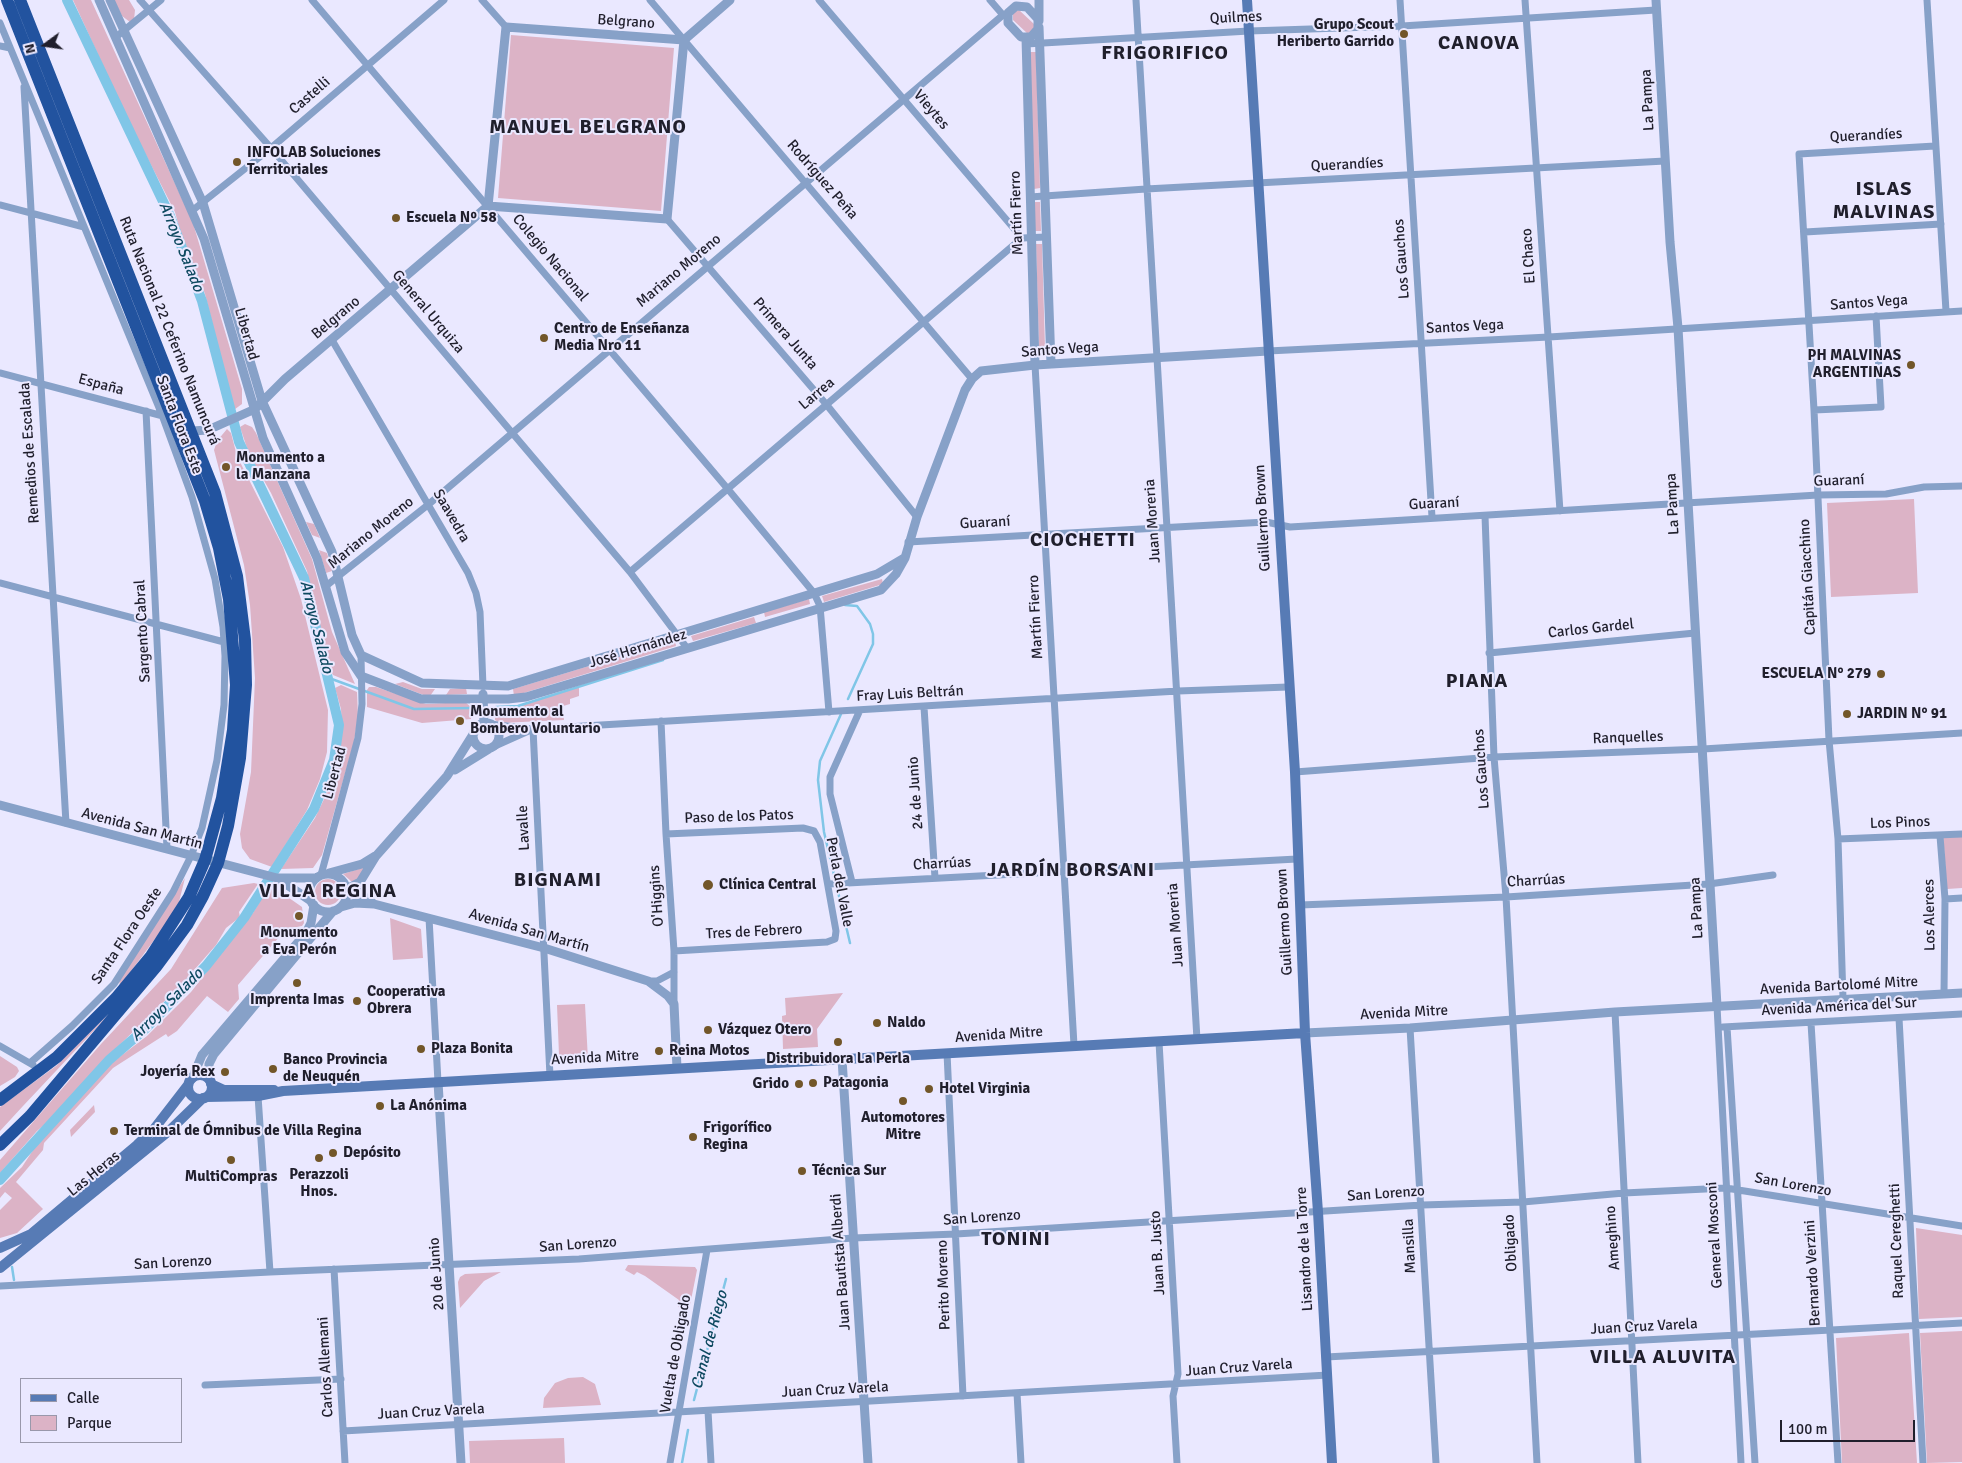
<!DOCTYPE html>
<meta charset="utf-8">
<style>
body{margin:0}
#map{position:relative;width:1962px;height:1463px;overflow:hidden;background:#eae8ff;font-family:Signika,sans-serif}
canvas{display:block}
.legend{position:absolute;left:20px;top:1378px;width:162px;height:65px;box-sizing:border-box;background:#eae8ff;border:1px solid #9998ab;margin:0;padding:6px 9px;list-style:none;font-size:15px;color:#201f2c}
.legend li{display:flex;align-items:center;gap:10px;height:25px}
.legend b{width:25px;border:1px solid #9998ab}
.north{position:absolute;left:20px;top:20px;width:50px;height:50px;-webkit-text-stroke:4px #eae8ff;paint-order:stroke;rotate:256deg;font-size:14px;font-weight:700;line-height:20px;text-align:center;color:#201f2c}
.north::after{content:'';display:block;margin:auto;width:18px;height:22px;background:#201f2c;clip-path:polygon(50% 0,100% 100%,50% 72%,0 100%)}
.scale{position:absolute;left:1780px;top:1420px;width:135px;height:22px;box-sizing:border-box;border:2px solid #201f2c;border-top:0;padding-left:6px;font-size:15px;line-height:18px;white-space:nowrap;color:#201f2c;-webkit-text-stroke:4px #eae8ff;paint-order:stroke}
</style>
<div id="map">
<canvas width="1962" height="1463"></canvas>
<ul class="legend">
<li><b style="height:6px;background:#577bb5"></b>Calle</li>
<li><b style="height:14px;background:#dcb3c6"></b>Parque</li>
</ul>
<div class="north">N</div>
<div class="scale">100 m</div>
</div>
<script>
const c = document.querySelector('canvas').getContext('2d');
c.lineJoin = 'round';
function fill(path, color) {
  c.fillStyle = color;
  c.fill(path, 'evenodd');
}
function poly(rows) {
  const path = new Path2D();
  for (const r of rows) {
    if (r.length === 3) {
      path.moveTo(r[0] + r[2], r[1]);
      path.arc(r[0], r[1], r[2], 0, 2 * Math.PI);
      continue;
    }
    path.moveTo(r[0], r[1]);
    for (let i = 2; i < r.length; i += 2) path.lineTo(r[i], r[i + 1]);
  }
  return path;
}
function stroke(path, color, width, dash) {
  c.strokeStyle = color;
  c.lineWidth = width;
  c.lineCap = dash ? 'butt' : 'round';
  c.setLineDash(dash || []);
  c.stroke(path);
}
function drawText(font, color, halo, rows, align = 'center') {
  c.font = font + ' Signika,sans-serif';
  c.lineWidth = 4;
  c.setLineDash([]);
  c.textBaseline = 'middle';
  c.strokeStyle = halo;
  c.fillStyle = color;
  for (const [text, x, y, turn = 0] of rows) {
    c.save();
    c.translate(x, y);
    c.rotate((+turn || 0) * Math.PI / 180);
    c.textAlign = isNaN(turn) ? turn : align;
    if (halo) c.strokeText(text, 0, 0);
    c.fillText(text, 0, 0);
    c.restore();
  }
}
fill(poly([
 [73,0,91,0,193,223,242,389,242,404,231,412,228,386,205,294,179,227,175,212,128,120],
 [114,0,129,0,135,10,134,20,130,22,122,16],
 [1019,10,1034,24,1034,30,1028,34,1013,20,1013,12],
 [511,35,674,48,661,211,498,198],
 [1030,52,1036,52,1040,188,1034,189],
 [1034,202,1040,202,1041,231,1035,231],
 [1036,244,1042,244,1045,348,1039,348],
 [245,424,252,427,256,433,312,559,332,632,355,684,333,675,327,663,307,571,271,493,249,454,240,427],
 [227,429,231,433,237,456,283,547,301,599,328,710,327,752,320,779,307,810,272,867,250,859,242,848,240,834,251,772,255,678,250,605,244,565,214,450,217,441],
 [1914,499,1918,593,1831,597,1827,503],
 [306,522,314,524,320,538,312,535],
 [319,550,327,553,332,571,326,573],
 [882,579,883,584,824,602,822,596],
 [809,599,810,604,765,617,764,612],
 [754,617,756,623,693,641,691,636],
 [675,640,676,646,514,696,513,689],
 [403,682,422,689,435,689,430,696,426,696,395,684],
 [341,685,357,692,358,716,354,742,322,855,313,868,281,869,315,818,325,797,338,753,342,730,341,709,335,688],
 [369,687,376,687,426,704,465,702,471,707,471,719,422,723,367,707,367,690],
 [579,687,579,696,570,699,570,704,563,706,564,720,500,723,495,720,495,710,500,706,520,705],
 [466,688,467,694,446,695,450,689],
 [1962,834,1962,888,1947,889,1943,835],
 [365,867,357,880,352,882,343,874],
 [185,878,179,902,166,924,120,986,119,980],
 [328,892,13],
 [254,883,258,884,239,912,240,917,226,928,216,945,181,985,100,1064,59,1112,37,1131,0,1173,0,1160,101,1044,171,969,222,888],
 [268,888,282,893,302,907,304,923,302,926,286,929,238,985,239,999,228,1012,207,996,177,1031,168,1037,166,1034,113,1068,44,1143,43,1150,16,1182,43,1209,17,1233,0,1238,0,1210,12,1198,5,1192,0,1198,0,1188,22,1167,39,1141,109,1065,147,1036,191,992,253,913],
 [390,918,421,929,423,958,393,960],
 [843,993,817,1029,818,1047,783,1049,782,1016,786,1015,785,998],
 [119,1004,23,1106,0,1131,0,1107,56,1066],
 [585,1004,588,1060,566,1061,559,1055,557,1005],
 [0,1056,17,1067,19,1071,15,1077,0,1086],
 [94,1105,95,1112,71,1137,70,1130],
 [1916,1228,1962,1235,1962,1317,1919,1319],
 [628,1265,695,1267,697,1270,688,1315,685,1315,677,1305,679,1300,645,1276,637,1272,634,1275,625,1270],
 [501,1272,484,1281,460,1308,458,1282,460,1277,465,1274],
 [1962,1331,1962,1462,1927,1463,1920,1333],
 [1909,1333,1917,1463,1842,1463,1836,1338],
 [583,1377,595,1384,601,1405,543,1408,544,1398,555,1383,568,1378],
 [564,1438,565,1463,470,1463,469,1441]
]), '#dcb3c6');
stroke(poly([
 [845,605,857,606,870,624,873,634,873,644,848,699],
 [329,678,414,709,472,708],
 [496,707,518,706,663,660],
 [841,714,820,761,818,780,824,832,850,943],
 [12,1267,14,1280],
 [694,1400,726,1279],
 [682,1463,688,1430]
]), '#80c6e7', 2.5);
stroke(poly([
 [0,1180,109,1060,145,1029,206,966,244,918,314,809,334,760,339,725,304,578,239,442,202,301,170,216,67,0]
]), '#80c6e7', 10);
stroke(poly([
 [140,0,271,148,630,572,687,648],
 [312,0,727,488,814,593,820,606,829,712],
 [482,0,506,27],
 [650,0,972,379],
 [819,0,1022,238],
 [990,0,1003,15],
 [1136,0,1197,1039],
 [1400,0,1432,517],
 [1525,0,1560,511],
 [1927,0,1946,311],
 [0,23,162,415,192,497,215,579,223,627,225,656,224,705,217,760,202,828,191,856,173,892,114,984,72,1026,30,1063],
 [116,37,161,0],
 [1026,44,1249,31,1402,26,1656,10],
 [0,46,10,48],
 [24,87,66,823],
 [1030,197,1146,189,1665,161],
 [0,205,84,227],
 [193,210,271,148,444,0],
 [667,219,826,404,917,517],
 [1805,232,1941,224],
 [1022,238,1046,237],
 [332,340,468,573,476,593,480,612,483,686],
 [1268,351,1549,337,1962,311],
 [1035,365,1074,1045],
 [0,373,163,416],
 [1814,410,1881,407,1876,316],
 [146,411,167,849],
 [1485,516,1494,757,1506,897,1537,1463],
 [908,542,1266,522,1290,527,1818,495,1886,494,1924,487,1962,486],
 [630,572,1022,238],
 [0,583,224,642],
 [326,586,429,504,1003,15],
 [1489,653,1695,633],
 [924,707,935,878],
 [661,721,666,834,674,951,674,1004],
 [490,724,533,729,1178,691,1288,687],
 [533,729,550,1076],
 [495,746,533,729],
 [1295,772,1494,757,1703,749,1962,733],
 [666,834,803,828,814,831,820,842,836,931,835,939,827,942,674,951],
 [1940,836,1945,899,1944,994],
 [1838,839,1962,834],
 [321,875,358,738,362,704,361,655],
 [852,882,830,794,830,777,860,710],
 [829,884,1297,859],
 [1945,899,1962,898],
 [1300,905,1506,897,1709,884,1773,875],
 [429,918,438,1082],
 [648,981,657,981,674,972],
 [1843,999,1838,839,1829,740,1814,410,1799,154,1935,146],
 [1717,1006,1741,1463],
 [1615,1012,1638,1463],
 [1899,1018,1923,1463],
 [1811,1023,1838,1463],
 [1723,1027,1962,1014],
 [1727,1027,1755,1463],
 [1410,1028,1436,1463],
 [1159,1042,1178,1374,1173,1396,1177,1463],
 [0,1046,33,1065],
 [947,1053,963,1396],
 [258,1096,270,1272],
 [334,1269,345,1463],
 [0,1286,270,1272,579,1259,853,1238,956,1234,1422,1205,1523,1202,1624,1193,1726,1188,1962,1226],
 [1326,1357,1962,1323],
 [205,1385,341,1379],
 [1017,1393,1021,1463],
 [708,1411,711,1463],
 [343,1431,1328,1375],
 [670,1463,707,1250]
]), '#87a1c8', 7);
stroke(poly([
 [99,0,204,239,263,438,317,558,345,652,361,676,421,699,508,699,526,697,881,590,896,574,905,558,917,517,965,390,972,379,981,371,1035,365,1268,351],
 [110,0,203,203,262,401,332,552,352,635,361,655,422,683,508,686,877,574,904,558],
 [1656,0,1670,242,1678,328,1717,1006],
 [1016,6,1027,7,1038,19,1038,29,1031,37,1021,37,1008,23,1008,13,1016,6],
 [1039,21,1039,0],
 [1039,27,1051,364],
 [1026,38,1035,365],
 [684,40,506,27,488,206,667,219,684,40,730,0],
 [192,431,208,430,255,409,285,379,488,206],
 [483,694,484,724],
 [486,736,13],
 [455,770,489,749],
 [0,805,277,878,311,901],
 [329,873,362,864,375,856],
 [328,893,19],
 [277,878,315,878],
 [347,889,360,882,376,856,447,776,474,733],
 [347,890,357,891,374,904],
 [341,907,355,903,374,904,544,948,648,981,668,996,674,1004,677,1068],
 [1305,1033,1410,1028,1615,1012,1962,993],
 [842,1059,868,1463],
 [192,1079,202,1055,306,933,311,923,314,905],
 [209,1080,209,1064,214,1054,333,911],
 [438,1082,461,1463]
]), '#87a1c8', 9);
stroke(poly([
 [1247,0,1295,772,1305,1033,1318,1212,1332,1463],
 [200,1087,12],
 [211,1084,224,1090,274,1090],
 [206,1097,258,1096,283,1091,1305,1033],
 [0,1248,31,1234,137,1145,154,1129,188,1085],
 [0,1268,170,1130,203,1098]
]), '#577bb5', 10);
stroke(poly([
 [0,1100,57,1057,116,998,151,956,189,897,205,860,222,798,233,730,236,685,229,599,219,548,205,501,7,0],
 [0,1145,30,1116,156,967,187,925,203,896,218,863,228,826,240,758,246,685,245,640,237,576,215,493,20,0]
]), '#22539f', 12);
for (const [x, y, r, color] of [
 [1404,34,5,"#725629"],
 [237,162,5,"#725629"],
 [396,218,5,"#725629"],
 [544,338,5,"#725629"],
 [1911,365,5,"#725629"],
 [226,467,5,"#725629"],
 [1881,674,5,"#725629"],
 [1847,714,5,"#725629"],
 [460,721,5,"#725629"],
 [708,885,6,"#725629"],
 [299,916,5,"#725629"],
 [297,983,5,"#725629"],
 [357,1001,5,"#725629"],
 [877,1023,5,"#725629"],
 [708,1030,5,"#725629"],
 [838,1042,5,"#725629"],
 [421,1049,5,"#725629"],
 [659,1051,5,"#725629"],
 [273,1069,5,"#725629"],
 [225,1072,5,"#725629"],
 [813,1083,5,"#725629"],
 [799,1084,5,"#725629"],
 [929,1089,5,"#725629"],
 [903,1101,5,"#725629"],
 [380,1106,5,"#725629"],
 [114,1131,5,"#725629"],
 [693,1137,5,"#725629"],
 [333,1153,5,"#725629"],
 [319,1158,5,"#725629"],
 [231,1160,5,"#725629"],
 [802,1171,5,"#725629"]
]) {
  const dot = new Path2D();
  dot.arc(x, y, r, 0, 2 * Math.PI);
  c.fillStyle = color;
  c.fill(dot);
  stroke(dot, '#eae8ff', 2);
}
drawText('15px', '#201f2c', '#eae8ff', [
 ["Quilmes",1236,18,-3],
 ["Belgrano",626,22,4],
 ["Castelli",310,96,-41],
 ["La Pampa",1648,100,-93],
 ["Vieytes",931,110,50],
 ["Querandíes",1866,136,-3],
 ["Querandíes",1347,165,-3],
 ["Rodríguez Peña",822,180,49],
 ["Martín Fierro",1017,213,-92],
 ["El Chaco",1529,256,-94],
 ["Colegio Nacional",550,258,50],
 ["Los Gauchos",1402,259,-94],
 ["Mariano Moreno",679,271,-40],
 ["Santos Vega",1869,303,-4],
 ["General Urquiza",428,312,50],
 ["Belgrano",336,318,-40],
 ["Santos Vega",1465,327,-3],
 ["Ruta Nacional 22 Ceferino Namuncurá",169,331,68],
 ["Libertad",246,334,74],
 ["Primera Junta",785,334,49],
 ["Santos Vega",1060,350,-4],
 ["España",101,385,15],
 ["Larrea",817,394,-40],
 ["Santa Flora Este",179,425,69],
 ["Remedios de Escalada",30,453,-94],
 ["Guaraní",1839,481,-2],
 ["Guaraní",1434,504,-3],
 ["La Pampa",1673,504,-93],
 ["Saavedra",451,516,60],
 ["Guillermo Brown",1263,518,-93],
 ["Juan Moreria",1153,521,-94],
 ["Guaraní",985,523,-3],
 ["Mariano Moreno",371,533,-39],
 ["Capitán Giacchino",1808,577,-93],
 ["Martín Fierro",1036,617,-93],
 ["Carlos Gardel",1591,629,-6],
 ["Sargento Cabral",143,631,-93],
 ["José Hernández",638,649,-17],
 ["Fray Luis Beltrán",910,694,-3],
 ["Ranquelles",1628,738,-2],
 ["Los Gauchos",1482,769,-94],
 ["Libertad",335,773,-75],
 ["24 de Junio",916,793,-94],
 ["Paso de los Patos",739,817,-2],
 ["Los Pinos",1900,823,-2],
 ["Lavalle",524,828,-93],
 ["Avenida San Martín",142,829,15],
 ["Charrúas",942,864,-3],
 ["Charrúas",1536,881,-3],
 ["Perla del Valle",839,882,79],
 ["O'Higgins",657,896,-94],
 ["La Pampa",1697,908,-93],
 ["Los Alerces",1930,915,-91],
 ["Guillermo Brown",1285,922,-93],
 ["Juan Moreria",1176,925,-94],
 ["Avenida San Martín",529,931,16],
 ["Tres de Febrero",754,932,-3],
 ["Santa Flora Oeste",127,936,-56],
 ["Avenida Bartolomé Mitre",1839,986,-3],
 ["Avenida América del Sur",1839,1007,-3],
 ["Avenida Mitre",1404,1013,-3],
 ["Avenida Mitre",999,1035,-4],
 ["Avenida Mitre",595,1058,-3],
 ["Las Heras",94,1174,-39],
 ["San Lorenzo",1793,1185,10],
 ["San Lorenzo",1386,1194,-4],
 ["San Lorenzo",982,1218,-4],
 ["General Mosconi",1715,1235,-93],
 ["Ameghino",1613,1238,-94],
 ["Raquel Cereghetti",1897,1241,-92],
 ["Obligado",1511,1243,-93],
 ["San Lorenzo",578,1245,-4],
 ["Mansilla",1410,1246,-93],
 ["Lisandro de la Torre",1305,1249,-93],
 ["Juan B. Justo",1158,1253,-93],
 ["Juan Bautista Alberdi",841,1262,-94],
 ["San Lorenzo",173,1263,-3],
 ["Bernardo Verzini",1813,1273,-93],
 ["20 de Junio",437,1274,-94],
 ["Perito Moreno",944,1285,-92],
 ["Juan Cruz Varela",1644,1327,-3],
 ["Vuelta de Obligado",676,1354,-80],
 ["Carlos Allemani",326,1367,-93],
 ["Juan Cruz Varela",1239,1368,-4],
 ["Juan Cruz Varela",835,1390,-3],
 ["Juan Cruz Varela",431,1412,-3]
]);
drawText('bold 15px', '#201f2c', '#eae8ff', [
 ["Grupo Scout",1394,25,"right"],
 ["Heriberto Garrido",1394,42,"right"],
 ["INFOLAB Soluciones",247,153],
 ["Territoriales",247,170],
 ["Escuela Nº 58",406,218],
 ["Centro de Enseñanza",554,329],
 ["Media Nro 11",554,346],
 ["PH MALVINAS",1901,356,"right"],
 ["ARGENTINAS",1901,373,"right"],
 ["Monumento a",236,458],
 ["la Manzana",236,475],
 ["ESCUELA N° 279",1871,674,"right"],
 ["Monumento al",470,712],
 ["Bombero Voluntario",470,729],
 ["JARDIN N° 91",1857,714],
 ["Clínica Central",719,885],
 ["Monumento",299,933,"center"],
 ["a Eva Perón",299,950,"center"],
 ["Cooperativa",367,992],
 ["Obrera",367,1009],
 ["Imprenta Imas",297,1000,"center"],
 ["Naldo",887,1023],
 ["Vázquez Otero",718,1030],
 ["Plaza Bonita",431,1049],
 ["Reina Motos",669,1051],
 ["Distribuidora La Perla",838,1059,"center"],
 ["Banco Provincia",283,1060],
 ["de Neuquén",283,1077],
 ["Joyería Rex",215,1072,"right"],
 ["Patagonia",823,1083],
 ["Grido",789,1084,"right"],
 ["Hotel Virginia",939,1089],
 ["La Anónima",390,1106],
 ["Automotores",903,1118,"center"],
 ["Mitre",903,1135,"center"],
 ["Frigorífico",703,1128],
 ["Regina",703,1145],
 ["Terminal de Ómnibus de Villa Regina",124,1131],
 ["Depósito",343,1153],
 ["Técnica Sur",812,1171],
 ["Perazzoli",319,1175,"center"],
 ["Hnos.",319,1192,"center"],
 ["MultiCompras",231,1177,"center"]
], 'left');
drawText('italic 16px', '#0e4960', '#eae8ff', [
 ["Arroyo Salado",181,247,68],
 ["Arroyo Salado",316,627,76],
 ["Arroyo Salado",167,1005,-45],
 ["Canal de Riego",710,1340,-75]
]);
c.letterSpacing = '1px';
drawText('bold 20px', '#201f2c', '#eae8ff', [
 ["CANOVA",1479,44],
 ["FRIGORIFICO",1165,54],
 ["MANUEL BELGRANO",588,128],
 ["ISLAS",1884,190],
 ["MALVINAS",1884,213],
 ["CIOCHETTI",1083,541],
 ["PIANA",1477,682],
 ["JARDÍN BORSANI",1071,871],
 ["BIGNAMI",558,881],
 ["VILLA REGINA",328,892],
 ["TONINI",1016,1240],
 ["VILLA ALUVITA",1663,1358]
]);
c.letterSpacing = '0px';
</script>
